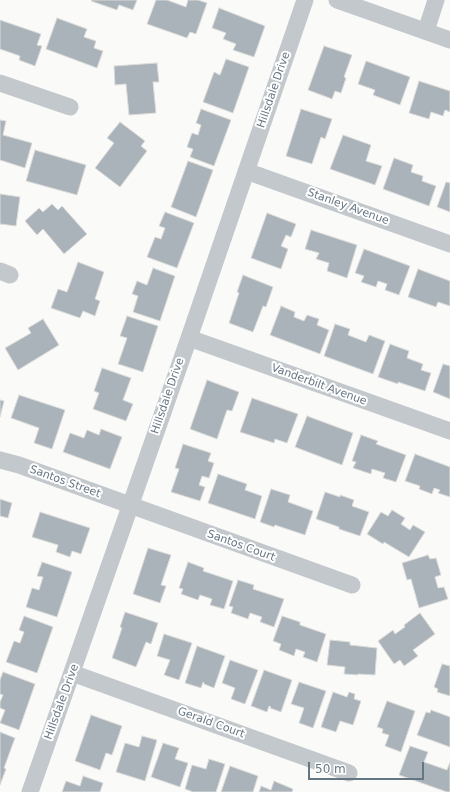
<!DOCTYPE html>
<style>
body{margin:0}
#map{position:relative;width:450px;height:792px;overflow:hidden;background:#fafaf8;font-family:"DejaVu Sans",sans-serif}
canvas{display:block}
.scale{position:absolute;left:308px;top:762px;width:116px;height:18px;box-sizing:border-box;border:2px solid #657683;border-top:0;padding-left:5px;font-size:12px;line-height:14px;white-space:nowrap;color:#657683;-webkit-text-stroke:3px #fff;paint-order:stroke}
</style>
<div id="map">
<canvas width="450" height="792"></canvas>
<div class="scale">50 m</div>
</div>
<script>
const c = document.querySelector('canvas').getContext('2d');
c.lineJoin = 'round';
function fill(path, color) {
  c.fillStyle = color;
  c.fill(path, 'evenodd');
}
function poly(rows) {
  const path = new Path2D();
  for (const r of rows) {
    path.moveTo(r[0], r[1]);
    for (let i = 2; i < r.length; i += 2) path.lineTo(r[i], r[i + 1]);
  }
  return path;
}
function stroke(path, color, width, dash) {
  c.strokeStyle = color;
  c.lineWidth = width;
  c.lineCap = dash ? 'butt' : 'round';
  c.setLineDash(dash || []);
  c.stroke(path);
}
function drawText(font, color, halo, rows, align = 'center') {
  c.font = font + ' "DejaVu Sans",sans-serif';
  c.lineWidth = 4;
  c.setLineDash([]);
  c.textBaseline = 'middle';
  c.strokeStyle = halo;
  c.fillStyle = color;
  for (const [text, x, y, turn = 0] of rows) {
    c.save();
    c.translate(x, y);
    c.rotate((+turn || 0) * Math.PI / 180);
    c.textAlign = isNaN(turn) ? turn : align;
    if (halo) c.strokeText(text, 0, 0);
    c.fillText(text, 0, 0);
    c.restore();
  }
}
const building = poly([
 [92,0,137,0,133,10,119,5,117,10,91,1,92,0],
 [156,0,167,0,186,7,188,0,198,0,207,3,196,34,190,32,187,38,147,24,156,0],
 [219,8,265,26,254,57,233,50,236,44,223,39,226,33,212,28,219,8],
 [57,18,87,29,84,37,96,41,94,48,103,51,97,68,46,49,57,18],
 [0,20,41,34,37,45,42,46,35,66,19,60,20,56,0,49,0,20],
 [324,46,352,55,344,77,346,78,341,93,335,91,332,99,308,90,324,46],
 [226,59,249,67,233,113,203,102,214,72,220,75,226,59],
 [366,61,410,77,400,105,373,95,375,90,358,84,366,61],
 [157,63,159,82,153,82,156,113,129,115,126,84,115,85,114,66,157,63],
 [419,81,450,91,450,112,445,110,443,116,431,112,429,119,409,113,419,81],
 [201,109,231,120,214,166,190,157,193,149,187,147,192,133,198,135,201,125,196,123,201,109],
 [301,109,332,119,325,139,321,137,312,164,286,156,301,109],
 [0,120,6,121,3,135,32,143,25,168,0,160,0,120],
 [120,122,145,141,141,146,147,151,120,187,95,168,114,143,107,138,120,122],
 [343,135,371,145,366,161,382,166,375,185,330,169,343,135],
 [35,150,86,165,77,195,26,181,35,150],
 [394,158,413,165,411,172,423,176,422,181,436,186,429,206,383,189,394,158],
 [188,161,213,170,196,217,171,207,188,161],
 [446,182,450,183,450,212,437,207,446,182],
 [0,194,20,197,16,226,0,224,0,194],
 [52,204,58,210,62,206,87,234,64,254,43,229,37,235,25,221,39,208,43,212,52,204],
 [165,212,194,223,177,268,147,257,155,237,161,239,165,228,159,226,165,212],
 [267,213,296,224,291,237,286,235,281,246,288,249,281,269,251,258,267,213],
 [311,230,357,245,347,278,327,271,329,263,316,259,319,253,305,249,311,230],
 [364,249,410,266,399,295,385,290,387,284,378,281,376,287,361,282,364,276,355,273,364,249],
 [78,262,104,272,95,299,100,301,95,316,83,311,80,318,51,308,58,289,67,292,78,262],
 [153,268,175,276,160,321,133,312,138,296,132,294,137,281,147,285,153,268],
 [418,269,450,281,450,306,438,302,436,307,408,297,418,269],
 [243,275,273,287,266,307,263,306,253,332,229,323,239,293,237,292,243,275],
 [281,306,295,312,294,317,304,321,307,315,319,319,317,325,329,330,320,354,270,335,281,306],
 [127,316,158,326,143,372,118,364,127,338,120,336,127,316],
 [43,319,59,345,18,370,5,348,31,333,28,328,43,319],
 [335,324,350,329,348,335,366,342,369,335,385,341,373,374,324,356,335,324],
 [390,344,409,351,407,358,423,364,421,370,431,373,425,391,398,382,398,384,378,377,390,344],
 [443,364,450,366,450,399,433,392,443,364],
 [102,368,131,378,123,400,133,404,126,421,93,409,99,393,94,391,102,368],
 [207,380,239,392,232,411,227,410,217,439,190,429,207,380],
 [19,395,65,410,52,449,34,443,39,428,11,418,19,395],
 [252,398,298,414,287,443,275,439,274,443,240,432,252,398],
 [0,400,4,401,0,417,0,400],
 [307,416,353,433,342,465,295,447,307,416],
 [101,429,122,437,110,469,63,452,70,433,84,438,87,430,99,435,101,429],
 [361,435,378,441,376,444,406,455,396,482,383,478,385,473,372,469,371,474,353,468,356,462,352,461,361,435],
 [183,444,211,453,208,461,214,463,209,478,202,476,199,485,205,487,200,501,171,492,179,469,175,468,183,444],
 [415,454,450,467,450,497,438,493,440,490,434,488,432,494,419,489,420,486,405,481,415,454],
 [218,474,247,484,245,490,262,496,255,519,208,503,218,474],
 [271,489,290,495,288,502,313,511,305,535,275,525,274,527,260,522,271,489],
 [325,492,340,497,340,495,354,500,352,506,369,512,360,536,339,529,339,527,316,519,325,492],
 [0,499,12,503,8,518,0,516,0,499],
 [392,510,405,518,401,524,410,530,413,525,425,532,409,557,384,542,383,544,367,534,381,512,388,516,392,510],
 [40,512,90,528,81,554,72,551,70,557,56,552,58,545,32,537,40,512],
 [148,548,171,555,161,585,166,586,160,603,133,594,148,548],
 [428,555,430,559,436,558,441,575,435,577,438,588,444,587,448,599,419,608,411,579,407,580,402,563,428,555],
 [42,562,72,572,57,617,26,607,32,588,39,590,43,577,37,576,42,562],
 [188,562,204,568,203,571,233,581,224,609,210,605,212,599,200,595,198,600,181,594,183,589,179,588,188,562],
 [238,580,254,585,253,589,284,599,274,627,260,622,262,617,250,613,248,619,231,613,233,607,229,606,238,580],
 [125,612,158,623,151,644,146,642,136,667,112,658,122,628,120,627,125,612],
 [420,613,435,634,413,650,418,656,404,666,400,660,394,664,378,641,393,630,395,634,405,627,404,625,420,613],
 [24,616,53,627,37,673,6,662,14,641,20,643,24,632,19,630,24,616],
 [282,616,300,622,300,625,326,634,317,662,303,657,305,652,296,649,294,656,279,650,281,644,273,641,282,616],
 [164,634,192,643,179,680,164,675,170,660,157,656,164,634],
 [330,640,350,642,350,645,377,648,375,675,358,674,358,675,344,674,345,667,327,665,330,640],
 [197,646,225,656,214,688,204,684,204,683,203,682,201,688,185,683,197,646],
 [230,660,258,670,245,704,231,699,235,688,222,683,230,660],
 [442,664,450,666,450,696,437,692,438,689,434,687,442,664],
 [264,670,292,680,281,712,270,708,271,707,269,706,267,712,251,706,264,670],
 [3,672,35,684,19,730,0,723,5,710,0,708,0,702,3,695,0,694,0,680,3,672],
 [299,682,326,691,313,728,299,723,304,708,291,704,299,682],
 [333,692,347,697,349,692,355,694,354,699,361,701,353,725,340,721,336,732,321,727,333,692],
 [387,701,415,711,401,752,385,746,389,735,382,733,383,729,377,727,387,701],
 [431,710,450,717,450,747,417,735,426,712,430,713,431,710],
 [91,715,122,726,112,755,106,753,100,770,75,761,91,715],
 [0,732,15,738,4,768,6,769,0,785,0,732],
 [142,736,157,740,145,781,116,772,125,743,139,747,142,736],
 [163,743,179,748,175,759,188,763,180,787,151,777,163,743],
 [410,746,428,752,424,762,447,770,450,762,450,792,447,792,399,775,410,746],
 [209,759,225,764,216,792,193,792,185,789,192,765,206,769,209,759],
 [230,766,258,776,253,792,221,792,230,766],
 [83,776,103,783,100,792,62,792,66,781,80,786,83,776],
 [274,781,293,789,292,792,259,792,261,786,271,790,274,781]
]);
fill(building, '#aab3b9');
stroke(building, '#dcdcda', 1);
stroke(poly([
 [337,0,450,40],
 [426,31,436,0],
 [0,83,70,107],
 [246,171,450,244],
 [0,271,10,275],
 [189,338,450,431],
 [0,460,19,465,352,585],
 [72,673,349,773],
 [30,792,189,338,305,0]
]), '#c3c8cc', 17);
drawText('11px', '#657683', '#fff', [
 ["Hillsdale Drive",274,90,-71],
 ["Stanley Avenue",348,207,20],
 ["Vanderbilt Avenue",319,385,20],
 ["Hillsdale Drive",168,396,-71],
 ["Santos Street",65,482,20],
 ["Santos Court",241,546,20],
 ["Hillsdale Drive",62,702,-70],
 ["Gerald Court",211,723,20]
]);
</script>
